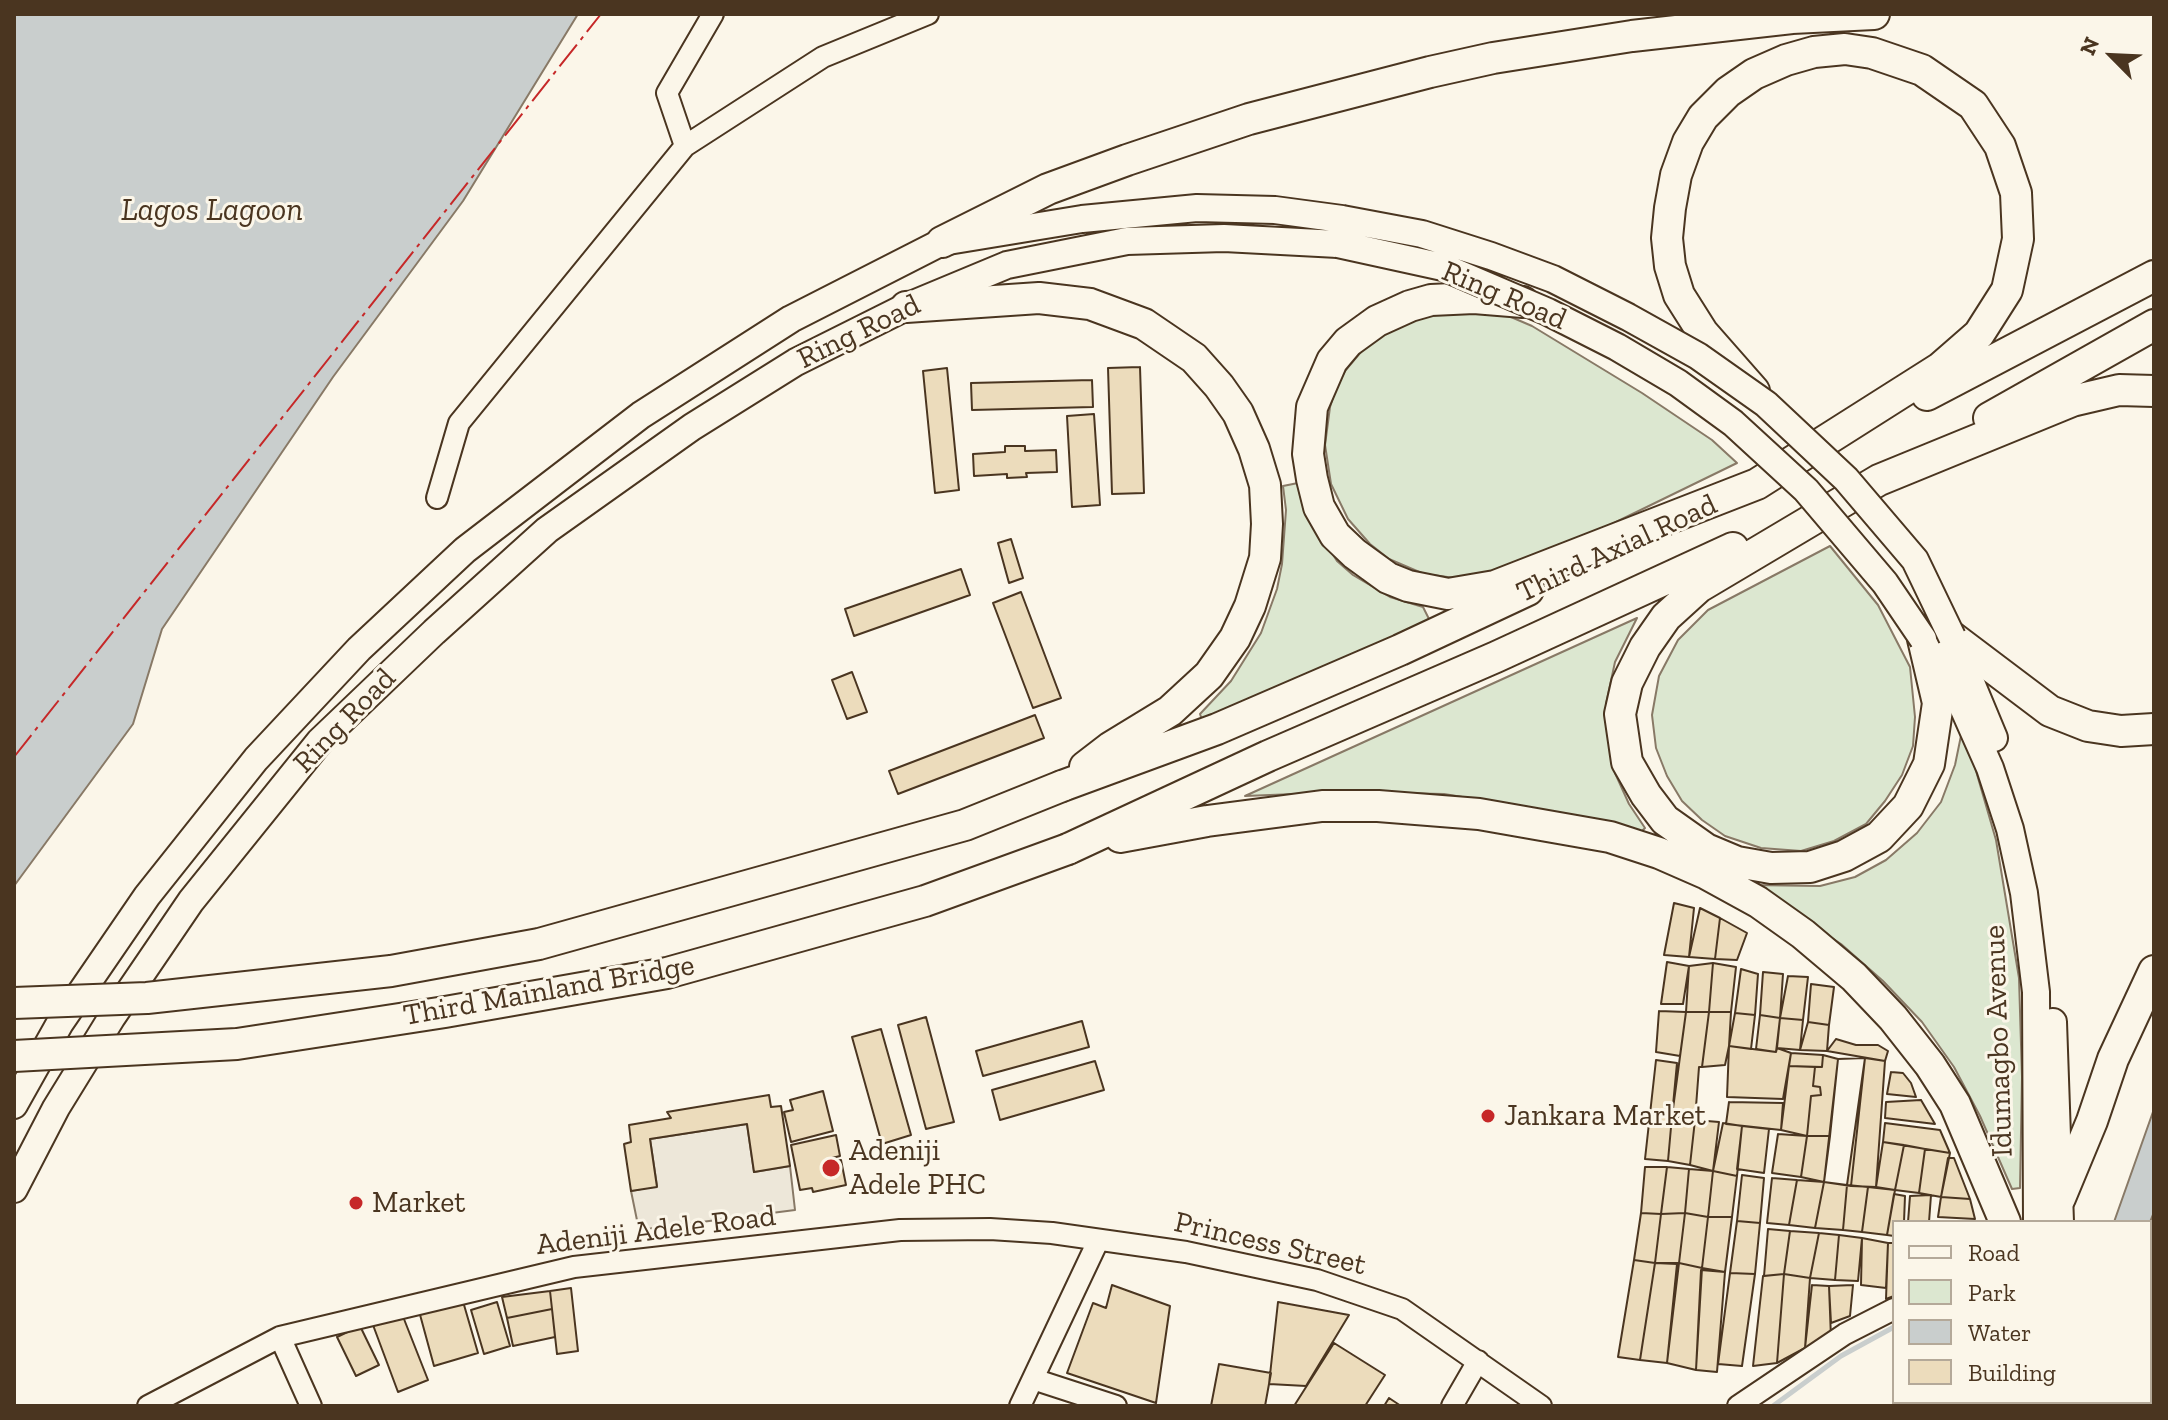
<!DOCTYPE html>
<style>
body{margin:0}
#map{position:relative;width:2168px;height:1420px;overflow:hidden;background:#fbf6e9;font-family:"Zilla Slab",serif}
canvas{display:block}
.frame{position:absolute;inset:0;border:16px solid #4a3520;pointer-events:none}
.legend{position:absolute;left:1892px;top:1220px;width:260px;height:184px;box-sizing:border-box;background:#fbf6e9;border:2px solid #b4a999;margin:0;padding:10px 14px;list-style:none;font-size:24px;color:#4a3520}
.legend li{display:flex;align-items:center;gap:16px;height:40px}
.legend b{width:40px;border:2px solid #b4a999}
.north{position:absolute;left:2072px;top:16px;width:80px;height:80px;-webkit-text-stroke:6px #fbf6e9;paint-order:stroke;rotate:294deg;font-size:22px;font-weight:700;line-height:32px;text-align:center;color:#4a3520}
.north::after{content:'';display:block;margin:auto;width:28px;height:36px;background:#4a3520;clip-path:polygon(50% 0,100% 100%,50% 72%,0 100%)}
</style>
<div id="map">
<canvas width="2168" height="1420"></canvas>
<div class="frame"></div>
<ul class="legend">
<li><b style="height:10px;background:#fbf6e9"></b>Road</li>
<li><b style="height:22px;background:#dce7d0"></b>Park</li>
<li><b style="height:22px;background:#c9cecd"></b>Water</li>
<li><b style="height:22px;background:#ecdcbc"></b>Building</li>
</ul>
<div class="north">N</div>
</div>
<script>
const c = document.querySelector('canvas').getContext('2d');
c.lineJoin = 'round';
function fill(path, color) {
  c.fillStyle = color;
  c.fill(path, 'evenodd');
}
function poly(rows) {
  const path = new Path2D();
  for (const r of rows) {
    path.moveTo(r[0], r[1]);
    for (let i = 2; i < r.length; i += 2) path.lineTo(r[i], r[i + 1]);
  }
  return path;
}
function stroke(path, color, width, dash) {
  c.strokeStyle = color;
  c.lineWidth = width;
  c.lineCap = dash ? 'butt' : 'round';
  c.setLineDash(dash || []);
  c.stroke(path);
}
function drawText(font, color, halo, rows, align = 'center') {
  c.font = font + ' "Zilla Slab",serif';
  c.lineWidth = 6;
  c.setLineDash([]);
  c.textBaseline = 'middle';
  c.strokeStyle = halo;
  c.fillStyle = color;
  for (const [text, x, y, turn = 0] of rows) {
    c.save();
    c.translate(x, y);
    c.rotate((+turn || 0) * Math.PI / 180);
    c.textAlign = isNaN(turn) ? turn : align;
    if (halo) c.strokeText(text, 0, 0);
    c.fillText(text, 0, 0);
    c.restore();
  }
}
const green = poly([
 [1497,311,1532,326,1642,393,1712,440,1737,463,1536,561,1463,579,1424,574,1389,559,1370,544,1348,519,1331,484,1325,445,1330,407,1336,388,1345,371,1370,341,1420,312,1497,311],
 [1298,483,1306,512,1337,561,1353,575,1390,597,1423,607,1430,621,1203,723,1200,714,1231,681,1261,633,1277,589,1282,564,1286,510,1283,486,1298,483],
 [1830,546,1878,605,1910,667,1915,717,1913,746,1902,775,1885,801,1866,824,1834,841,1801,851,1761,848,1725,836,1702,820,1682,801,1667,776,1656,748,1652,715,1659,676,1678,640,1708,610,1830,546],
 [1637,618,1615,662,1606,704,1609,743,1615,773,1629,804,1645,828,1637,836,1542,810,1444,794,1345,792,1245,796,1637,618],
 [1963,726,1996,840,2019,978,2022,1077,2020,1188,2012,1189,1980,1116,1954,1067,1922,1022,1883,981,1841,944,1751,885,1820,886,1855,877,1886,860,1917,833,1941,802,1955,765,1963,726]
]);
fill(green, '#dce7d0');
stroke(green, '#887966', 2);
const parking = poly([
 [747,1124,754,1172,790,1166,795,1210,639,1230,631,1191,657,1186,650,1139,747,1124]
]);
fill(parking, '#ede7d9');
stroke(parking, '#887966', 2);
const water = poly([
 [14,14,578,14,463,201,333,377,162,629,133,724,14,886,14,14],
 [2154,1109,2154,1212,2150,1222,2114,1222,2154,1109]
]);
fill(water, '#c9cecd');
stroke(water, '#887966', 2);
stroke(poly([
 [1773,1406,1841,1356,1894,1327]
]), '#c9cecd', 5);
const building = poly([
 [1140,367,1144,493,1112,494,1108,368,1140,367],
 [947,368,959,490,935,493,923,371,947,368],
 [1092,380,1093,407,972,410,971,383,1092,380],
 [1094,414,1100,505,1072,507,1067,416,1094,414],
 [1005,446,1025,446,1025,451,1056,450,1057,472,1026,473,1027,477,1007,478,1007,474,974,476,973,454,1005,452,1005,446],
 [1011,539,1023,578,1009,583,998,543,1011,539],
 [961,569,970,595,854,636,845,609,961,569],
 [1021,592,1061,698,1033,708,993,603,1021,592],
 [852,672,867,712,847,719,832,680,852,672],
 [1035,715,1044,738,898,794,889,771,1035,715],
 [1674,903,1694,908,1689,957,1664,955,1674,903],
 [1700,908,1720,918,1715,959,1689,957,1700,908],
 [1720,918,1747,933,1737,960,1715,959,1720,918],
 [1667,962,1689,966,1683,1004,1661,1004,1667,962],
 [1713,963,1736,967,1731,1012,1709,1012,1713,963],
 [1713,963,1709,1012,1686,1012,1689,966,1713,963],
 [1741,969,1758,974,1755,1015,1735,1013,1741,969],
 [1763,972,1783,974,1780,1018,1760,1015,1763,972],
 [1788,976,1808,977,1803,1020,1780,1018,1788,976],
 [1811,984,1834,987,1829,1025,1808,1022,1811,984],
 [1659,1011,1686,1012,1680,1056,1656,1052,1659,1011],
 [1686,1012,1709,1012,1702,1067,1699,1067,1695,1120,1672,1116,1686,1012],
 [1709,1012,1731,1012,1729,1046,1725,1065,1702,1067,1709,1012],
 [1735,1013,1755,1015,1751,1049,1729,1046,1735,1013],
 [1760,1015,1780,1018,1776,1052,1756,1049,1760,1015],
 [926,1017,954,1122,926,1129,898,1025,926,1017],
 [1780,1018,1803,1020,1800,1050,1777,1048,1780,1018],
 [1082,1021,1089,1047,983,1076,976,1051,1082,1021],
 [1808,1022,1829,1025,1827,1051,1800,1050,1808,1022],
 [881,1029,911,1135,882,1144,852,1037,881,1029],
 [1836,1039,1856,1045,1878,1045,1888,1051,1885,1061,1827,1051,1836,1039],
 [1729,1046,1776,1052,1777,1048,1791,1053,1783,1099,1727,1097,1729,1046],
 [1791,1053,1823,1055,1822,1067,1789,1066,1791,1053],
 [1823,1055,1838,1059,1830,1136,1807,1136,1811,1096,1821,1095,1820,1087,1813,1086,1815,1067,1822,1067,1823,1055],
 [1865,1058,1847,1185,1824,1182,1838,1059,1865,1058],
 [1865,1058,1851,1186,1824,1182,1838,1059,1865,1058],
 [1865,1058,1885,1061,1876,1187,1851,1186,1865,1058],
 [1656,1060,1677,1063,1672,1116,1650,1114,1656,1060],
 [1095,1061,1104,1090,1000,1120,992,1090,1095,1061],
 [1789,1066,1815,1067,1813,1086,1820,1087,1821,1095,1811,1096,1807,1136,1781,1130,1789,1066],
 [1891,1072,1903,1073,1911,1083,1916,1097,1887,1094,1891,1072],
 [823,1091,833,1131,791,1142,784,1112,793,1110,790,1100,823,1091],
 [769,1095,771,1107,781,1106,790,1166,754,1172,747,1124,650,1139,657,1187,631,1191,624,1144,631,1142,629,1125,671,1118,667,1112,769,1095],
 [1921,1100,1935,1124,1885,1118,1886,1102,1921,1100],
 [1729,1102,1783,1103,1781,1130,1726,1124,1729,1102],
 [1650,1114,1672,1116,1668,1161,1645,1159,1650,1114],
 [1672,1116,1695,1120,1690,1165,1668,1161,1672,1116],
 [1695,1120,1719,1122,1713,1171,1690,1165,1695,1120],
 [1723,1123,1742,1126,1737,1176,1713,1171,1723,1123],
 [1885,1123,1940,1130,1950,1153,1883,1142,1885,1123],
 [1742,1126,1769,1129,1764,1173,1737,1169,1742,1126],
 [1778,1134,1807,1136,1801,1177,1772,1173,1778,1134],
 [836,1135,840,1156,832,1158,832,1162,841,1160,846,1185,813,1192,812,1188,800,1190,791,1145,836,1135],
 [1807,1136,1830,1136,1824,1182,1801,1177,1807,1136],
 [1883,1142,1904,1145,1895,1190,1876,1187,1883,1142],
 [1904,1145,1925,1149,1919,1193,1895,1190,1904,1145],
 [1925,1149,1950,1153,1941,1197,1919,1193,1925,1149],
 [1948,1158,1954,1158,1970,1199,1941,1197,1948,1158],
 [1645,1167,1667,1167,1661,1214,1641,1213,1645,1167],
 [1667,1167,1689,1169,1685,1213,1661,1214,1667,1167],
 [1689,1169,1713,1171,1708,1217,1685,1213,1689,1169],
 [1713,1171,1737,1176,1732,1217,1708,1217,1713,1171],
 [1742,1175,1764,1178,1760,1223,1737,1221,1742,1175],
 [1772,1178,1797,1180,1789,1225,1767,1223,1772,1178],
 [1797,1180,1824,1182,1815,1228,1789,1225,1797,1180],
 [1824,1182,1847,1185,1843,1230,1815,1228,1824,1182],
 [1847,1185,1868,1187,1862,1232,1843,1230,1847,1185],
 [1868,1187,1895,1190,1887,1235,1862,1232,1868,1187],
 [1894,1194,1905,1196,1904,1222,1894,1222,1894,1236,1887,1235,1894,1194],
 [1931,1195,1929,1222,1908,1222,1910,1196,1931,1195],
 [1941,1197,1970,1199,1975,1219,1938,1217,1941,1197],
 [1641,1213,1661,1214,1655,1263,1634,1260,1641,1213],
 [1685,1213,1708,1217,1702,1268,1679,1263,1685,1213],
 [1685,1213,1679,1263,1655,1263,1661,1214,1685,1213],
 [1708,1217,1732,1217,1725,1272,1702,1268,1708,1217],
 [1737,1221,1760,1223,1755,1274,1730,1273,1737,1221],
 [1768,1229,1790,1231,1784,1274,1764,1276,1768,1229],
 [1790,1231,1819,1233,1810,1278,1784,1274,1790,1231],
 [1819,1233,1839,1235,1835,1280,1810,1278,1819,1233],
 [1839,1235,1862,1238,1858,1281,1835,1280,1839,1235],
 [1862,1238,1888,1243,1886,1288,1861,1285,1862,1238],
 [1888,1243,1894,1243,1894,1296,1886,1299,1888,1243],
 [1634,1260,1655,1263,1640,1360,1618,1357,1634,1260],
 [1655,1263,1677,1264,1667,1363,1640,1360,1655,1263],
 [1679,1263,1702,1268,1696,1370,1667,1363,1679,1263],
 [1701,1270,1725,1272,1717,1372,1696,1370,1701,1270],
 [1730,1273,1755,1274,1742,1366,1718,1364,1730,1273],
 [1784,1274,1810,1278,1805,1348,1777,1363,1784,1274],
 [1784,1274,1777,1363,1753,1366,1763,1276,1784,1274],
 [1112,1285,1170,1306,1156,1403,1067,1373,1093,1303,1106,1308,1112,1285],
 [1812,1285,1829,1286,1831,1338,1805,1348,1812,1285],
 [1853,1285,1850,1316,1831,1323,1829,1286,1853,1285],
 [571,1288,578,1351,557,1354,550,1291,571,1288],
 [550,1291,552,1309,507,1318,502,1297,550,1291],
 [462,1298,478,1353,434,1366,419,1311,462,1298],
 [497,1302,510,1346,484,1354,471,1310,497,1302],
 [1278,1302,1349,1315,1306,1386,1269,1384,1278,1302],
 [552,1309,555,1337,513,1346,507,1318,552,1309],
 [402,1314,428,1380,398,1392,373,1325,402,1314],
 [360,1326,379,1365,356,1376,337,1337,360,1326],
 [1334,1343,1385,1375,1365,1406,1294,1406,1334,1343],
 [1219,1364,1271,1373,1265,1406,1211,1406,1219,1364],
 [1389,1398,1401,1406,1384,1406,1389,1398]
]);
fill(building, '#ecdcbc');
stroke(building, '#4a3520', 2);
const minor = poly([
 [685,146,667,93,713,14],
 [437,498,459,423,685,146,823,57,928,14],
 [280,1337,311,1406],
 [1033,1379,1116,1406],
 [148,1406,280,1337,574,1267,900,1230,990,1229,1052,1233,1186,1252,1317,1280,1402,1309,1541,1406],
 [1020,1406,1098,1241],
 [1452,1406,1478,1361],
 [1738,1406,1845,1334,1894,1309]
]);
const major = poly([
 [1952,637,1994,738],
 [1931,654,1962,705,1990,768,2010,829,2024,893,2036,992,2037,1222],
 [2053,1022,2060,1222],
 [14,1105,60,1023,147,896,256,759,359,649,465,550,641,415,791,319,942,242,1082,219,1197,208,1275,210,1342,219],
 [14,1189,56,1108,112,1017,191,901,320,741,434,632,547,530,692,427,796,362,906,307,1007,265,1127,241,1224,238,1338,244],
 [2035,1402,2036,1406],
 [2060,1402,2060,1406]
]);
const highway = poly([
 [942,242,1048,189,1127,160,1249,119,1430,72,1493,58,1632,36,1792,18,1874,14],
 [1523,302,1474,298,1431,300,1410,306,1377,321,1348,342,1332,361,1312,407,1308,454,1312,479,1319,507,1335,535,1355,554,1388,578,1408,586,1448,594,1495,586,1757,484,1940,368,1979,334,2007,290,2018,239,2016,193,2000,146,1973,105,1922,70,1872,53,1845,49,1814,52,1786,60,1754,74,1728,92,1703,117,1688,142,1676,175,1670,208,1667,238,1670,266,1679,295,1703,333,1754,391],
 [906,307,1039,298,1090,304,1144,324,1194,358,1219,386,1238,413,1254,449,1265,485,1267,524,1265,558,1250,606,1235,638,1209,675,1170,711,1111,747,1085,767],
 [1927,395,2154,276],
 [1989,418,2154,325],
 [1952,637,2050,711,2088,726,2121,731,2154,729],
 [1923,639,1938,703,1929,764,1908,806,1879,837,1844,856,1810,867,1771,868,1737,862,1706,849,1665,820,1646,795,1627,762,1620,714,1627,683,1645,647,1666,617,1699,587,1879,480,2072,401,2119,390,2154,391],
 [1062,786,1217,729,1400,650,1528,590],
 [1120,837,1207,821,1322,806,1378,806,1479,814,1610,837,1659,853,1707,874,1758,902,1803,934,1854,977,1893,1018,1930,1065,1955,1104,2005,1222],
 [1068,849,1268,756,1496,657,1733,548],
 [2060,1198,2092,1121,2113,1059,2154,971]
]);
stroke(minor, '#4a3520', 24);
stroke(major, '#4a3520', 30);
stroke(highway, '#4a3520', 34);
stroke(minor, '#fbf6e9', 20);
stroke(major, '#fbf6e9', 26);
stroke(highway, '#fbf6e9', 30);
const majorBridge = poly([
 [1342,219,1422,234,1491,256,1553,279,1628,317,1698,356,1766,404,1846,479,1915,560,1952,637],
 [1338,244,1443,267,1548,312,1617,347,1678,383,1733,423,1806,490,1885,583,1923,639]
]);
const highwayBridge = poly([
 [14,1003,147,998,391,971,539,944,965,825,1062,786],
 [14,1056,237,1044,445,1012,667,973,925,901,1068,849]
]);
stroke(majorBridge, '#4a3520', 30, []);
stroke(highwayBridge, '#4a3520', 34, []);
stroke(majorBridge, '#fbf6e9', 26);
stroke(highwayBridge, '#fbf6e9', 30);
stroke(poly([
 [14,757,601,14]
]), '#c62828', 2, [28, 6, 4, 6]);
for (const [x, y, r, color] of [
 [1488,1116,8,"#c62828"],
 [831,1168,10,"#c62828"],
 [356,1203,8,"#c62828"]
]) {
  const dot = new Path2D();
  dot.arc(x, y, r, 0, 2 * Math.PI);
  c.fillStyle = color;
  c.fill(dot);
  stroke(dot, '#fbf6e9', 3);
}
drawText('30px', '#4a3520', '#fbf6e9', [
 ["Ring Road",1504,296,23],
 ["Ring Road",859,332,-26],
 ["Third Axial Road",1617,549,-25],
 ["Ring Road",345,721,-46],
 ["Third Mainland Bridge",549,991,-10],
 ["Idumagbo Avenue",1999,1041,-92],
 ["Adeniji Adele Road",656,1231,-7],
 ["Princess Street",1270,1244,13]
]);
drawText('30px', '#4a3520', '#fbf6e9', [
 ["Jankara Market",1504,1116],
 ["Adeniji",849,1151],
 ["Adele PHC",849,1185],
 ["Market",372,1203]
], 'left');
drawText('italic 32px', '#4a3520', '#fbf6e9', [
 ["Lagos Lagoon",212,211]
]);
</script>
